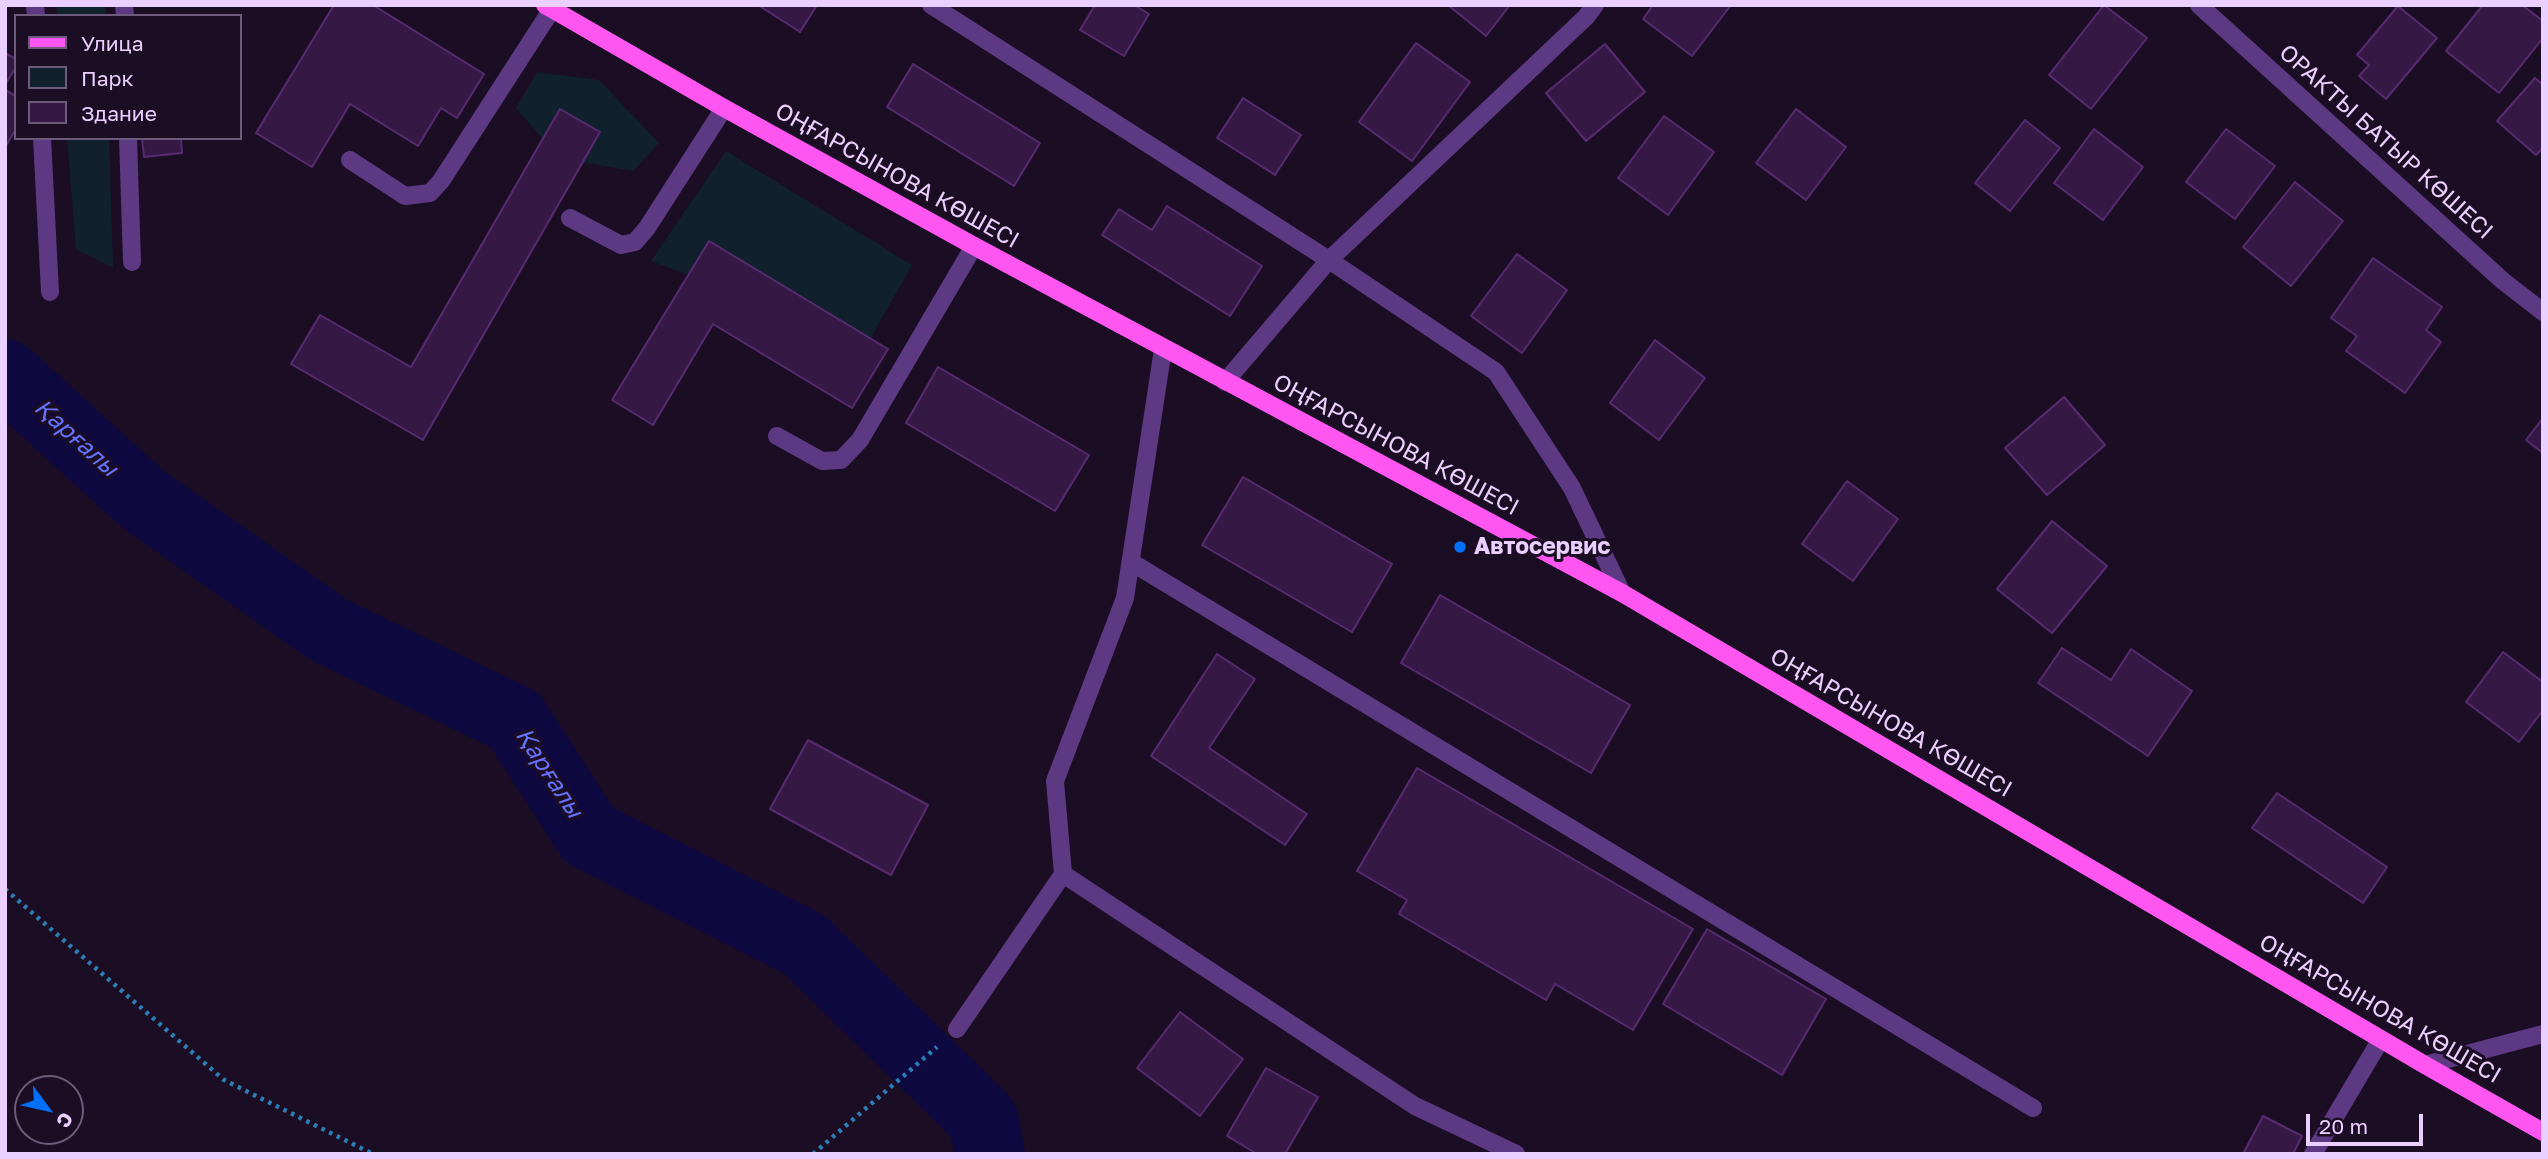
<!DOCTYPE html>
<meta charset="utf-8">
<style>
body{margin:0}
#map{position:relative;width:2548px;height:1159px;overflow:hidden;background:#1b0d23;font-family:"Golos Text",sans-serif}
canvas{display:block}
.frame{position:absolute;inset:0;border:7px solid #eacfff;pointer-events:none}
.legend{position:absolute;left:14px;top:14px;width:228px;height:126px;box-sizing:border-box;background:#1b0d23;border:2px solid #6e5b7b;margin:0;padding:9px 12px;list-style:none;font-size:21px;color:#eacfff}
.legend li{display:flex;align-items:center;gap:14px;height:35px}
.legend b{width:35px;border:2px solid #6e5b7b}
.north{position:absolute;left:14px;top:1075px;width:70px;height:70px;box-sizing:border-box;background:#1b0d23;border:2px solid #6e5b7b;border-radius:50%;rotate:123deg;font-size:19px;font-weight:700;line-height:28px;text-align:center;color:#eacfff}
.north::after{content:'';display:block;margin:auto;width:24px;height:32px;background:#006ffa;clip-path:polygon(50% 0,100% 100%,50% 72%,0 100%)}
.scale{position:absolute;left:2306px;top:1114px;width:117px;height:32px;box-sizing:border-box;border:4px solid #eacfff;border-top:0;padding-left:9px;font-size:21px;line-height:24px;white-space:nowrap;color:#eacfff;-webkit-text-stroke:5px #1b0d23;paint-order:stroke}
</style>
<div id="map">
<canvas width="2548" height="1159"></canvas>
<div class="frame"></div>
<ul class="legend">
<li><b style="height:9px;background:#ff56f1"></b>Улица</li>
<li><b style="height:19px;background:#10212d"></b>Парк</li>
<li><b style="height:19px;background:#351944"></b>Здание</li>
</ul>
<div class="north">С</div>
<div class="scale">20 m</div>
</div>
<script>
const c = document.querySelector('canvas').getContext('2d');
c.lineJoin = 'round';
function fill(path, color) {
  c.fillStyle = color;
  c.fill(path, 'evenodd');
}
function poly(rows) {
  const path = new Path2D();
  for (const r of rows) {
    path.moveTo(r[0], r[1]);
    for (let i = 2; i < r.length; i += 2) path.lineTo(r[i], r[i + 1]);
  }
  return path;
}
function stroke(path, color, width, dash) {
  c.strokeStyle = color;
  c.lineWidth = width;
  c.lineCap = dash ? 'butt' : 'round';
  c.setLineDash(dash || []);
  c.stroke(path);
}
function drawText(font, color, halo, rows, align = 'center') {
  c.font = font + ' "Golos Text",sans-serif';
  c.lineWidth = 6;
  c.setLineDash([]);
  c.textBaseline = 'middle';
  c.strokeStyle = halo;
  c.fillStyle = color;
  for (const [text, x, y, turn = 0] of rows) {
    c.save();
    c.translate(x, y);
    c.rotate((+turn || 0) * Math.PI / 180);
    c.textAlign = isNaN(turn) ? turn : align;
    if (halo) c.strokeText(text, 0, 0);
    c.fillText(text, 0, 0);
    c.restore();
  }
}
fill(poly([
 [56,5,105,5,106,16,57,16],
 [537,72,599,80,659,143,633,171,583,162,600,132,560,109,543,139,516,108],
 [67,138,109,138,113,268,76,249],
 [726,151,912,265,870,339,709,241,688,275,651,261]
]), '#10212d');
stroke(poly([
 [5,374,144,500,329,630,515,720,589,835,805,945,983,1119,990,1154]
]), '#0e0941', 70);
const building = poly([
 [334,5,373,5,484,74,457,118,441,108,418,146,350,104,312,167,256,133,334,5],
 [758,5,817,5,800,32,758,5],
 [1095,5,1134,5,1149,14,1124,56,1080,30,1095,5],
 [1448,5,1510,5,1486,36,1448,5],
 [1653,5,1731,5,1692,56,1643,19,1653,5],
 [2104,5,2147,38,2091,109,2049,75,2104,5],
 [2483,5,2522,5,2543,21,2543,38,2499,93,2446,51,2483,5],
 [2398,6,2437,38,2386,99,2359,76,2369,65,2357,55,2398,6],
 [1416,43,1470,82,1412,161,1359,122,1416,43],
 [1605,44,1645,92,1586,141,1546,93,1605,44],
 [5,53,16,59,16,67,5,85,5,53],
 [913,64,1040,143,1014,186,887,107,913,64],
 [2535,78,2543,85,2543,148,2536,155,2497,121,2535,78],
 [5,90,16,96,16,129,5,147,5,90],
 [1243,98,1301,135,1275,175,1217,138,1243,98],
 [560,109,600,132,423,440,291,364,320,315,411,367,560,109],
 [1796,109,1846,147,1806,200,1756,163,1796,109],
 [1664,116,1714,152,1668,215,1618,178,1664,116],
 [2025,120,2060,148,2010,211,1975,183,2025,120],
 [2094,129,2143,167,2103,220,2054,183,2094,129],
 [2226,129,2275,166,2235,219,2186,182,2226,129],
 [142,138,181,138,182,153,144,157,142,138],
 [2295,182,2343,221,2291,286,2243,247,2295,182],
 [1167,206,1262,266,1230,316,1102,235,1119,209,1152,230,1167,206],
 [709,241,888,349,852,408,713,324,653,425,612,400,709,241],
 [1517,254,1567,290,1522,353,1471,316,1517,254],
 [2373,258,2442,307,2426,330,2441,342,2405,393,2346,351,2357,336,2331,318,2373,258],
 [1655,340,1705,378,1659,440,1610,403,1655,340],
 [938,367,1089,455,1055,511,906,423,938,367],
 [2064,397,2105,445,2047,495,2005,448,2064,397],
 [2543,418,2543,453,2526,440,2543,418],
 [1243,477,1392,564,1352,632,1202,545,1243,477],
 [1847,481,1898,519,1853,581,1802,544,1847,481],
 [2052,521,2107,566,2052,633,1997,589,2052,521],
 [1440,595,1630,705,1591,773,1401,663,1440,595],
 [2062,648,2111,680,2131,649,2192,691,2148,756,2038,683,2062,648],
 [2503,652,2543,682,2543,710,2519,742,2466,702,2503,652],
 [1217,654,1255,679,1209,748,1307,814,1285,845,1151,756,1217,654],
 [808,740,928,805,891,875,770,809,808,740],
 [1417,768,1693,929,1633,1030,1555,984,1546,1000,1399,914,1407,900,1357,871,1417,768],
 [2277,793,2387,867,2363,903,2252,828,2277,793],
 [1707,929,1826,999,1782,1075,1663,1004,1707,929],
 [1180,1012,1243,1059,1200,1116,1137,1068,1180,1012],
 [1266,1068,1318,1097,1285,1154,1257,1154,1227,1136,1266,1068],
 [2263,1116,2302,1136,2293,1154,2243,1154,2263,1116]
]);
fill(building, '#351944');
stroke(building, '#582b70', 2);
stroke(poly([
 [5,889,224,1080,373,1154],
 [813,1154,937,1047]
]), '#2c7fb6', 4.5, [3.5, 5]);
stroke(poly([
 [35,5,36,16],
 [124,5,125,16],
 [931,5,1329,260,1496,372,1572,488,1622,593],
 [2199,5,2503,281,2543,312],
 [42,138,50,292],
 [128,138,132,262],
 [350,160,405,196,430,193,441,181,552,9],
 [570,218,621,245,635,242,647,228,724,108],
 [1163,349,1125,598,1055,781,1063,874,1415,1106,1516,1154],
 [1225,382,1329,260,1586,17,1595,5],
 [777,436,822,461,841,460,860,440,974,246],
 [1131,562,2033,1108],
 [957,1029,1063,874],
 [2425,1065,2543,1034],
 [2313,1154,2381,1039]
]), '#5d3883', 18);
stroke(poly([
 [545,5,724,108,974,246,1622,593,2425,1065,2543,1132]
]), '#ff56f1', 18);
for (const [x, y, r, color] of [
 [1460,547,7,"#006ffa"]
]) {
  const dot = new Path2D();
  dot.arc(x, y, r, 0, 2 * Math.PI);
  c.fillStyle = color;
  c.fill(dot);
  stroke(dot, '#1b0d23', 2.5);
}
drawText('23px', '#eacfff', '#1b0d23', [
 ["ОРАКТЫ БАТЫР КӨШЕСІ",2386,142,42],
 ["ОҢҒАРСЫНОВА КӨШЕСІ",897,176,29],
 ["ОҢҒАРСЫНОВА КӨШЕСІ",1396,445,28],
 ["ОҢҒАРСЫНОВА КӨШЕСІ",1891,723,30],
 ["ОҢҒАРСЫНОВА КӨШЕСІ",2380,1009,30]
]);
drawText('bold 23px', '#eacfff', '#1b0d23', [
 ["Автосервис",1474,547]
], 'left');
drawText('italic 24px', '#6571ff', '#1b0d23', [
 ["Қарғалы",76,438,42],
 ["Қарғалы",549,773,57]
]);
</script>
